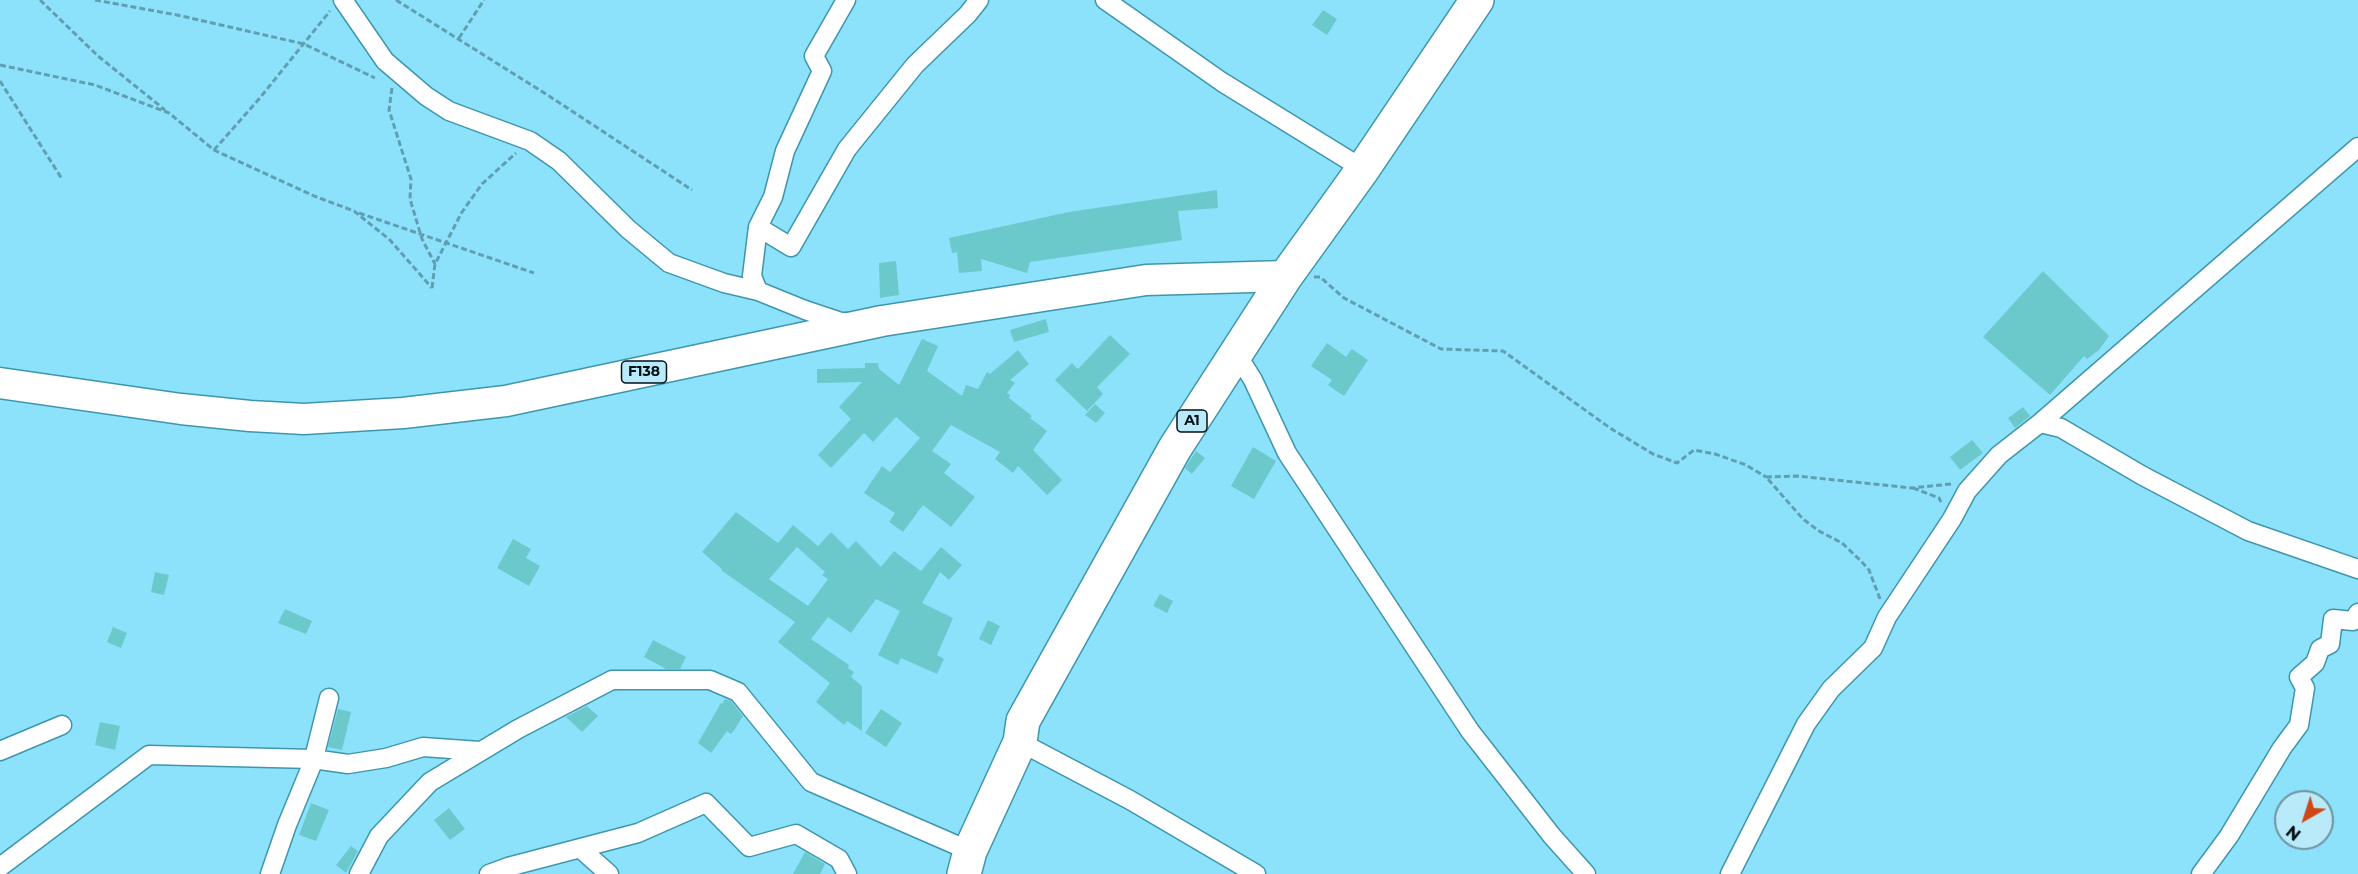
<!DOCTYPE html>
<style>
body{margin:0}
#map{position:relative;width:2358px;height:874px;overflow:hidden;background:#8de2fb;font-family:Montserrat,sans-serif}
canvas{display:block}
.north{position:absolute;left:2274px;top:790px;width:60px;height:60px;box-sizing:border-box;background:#b9eaf9;border:2px solid #6f939f;border-radius:50%;rotate:219deg;font-size:16px;font-weight:700;line-height:24px;text-align:center;color:#001017}
.north::after{content:'';display:block;margin:auto;width:21px;height:27px;background:#cf4816;clip-path:polygon(50% 0,100% 100%,50% 72%,0 100%)}
</style>
<div id="map">
<canvas width="2358" height="874"></canvas>
<div class="north">N</div>
</div>
<script>
const c = document.querySelector('canvas').getContext('2d');
c.lineJoin = 'round';
function fill(path, color) {
  c.fillStyle = color;
  c.fill(path, 'evenodd');
}
function poly(rows) {
  const path = new Path2D();
  for (const r of rows) {
    path.moveTo(r[0], r[1]);
    for (let i = 2; i < r.length; i += 2) path.lineTo(r[i], r[i + 1]);
  }
  return path;
}
function stroke(path, color, width, dash) {
  c.strokeStyle = color;
  c.lineWidth = width;
  c.lineCap = dash ? 'butt' : 'round';
  c.setLineDash(dash || []);
  c.stroke(path);
}
function drawText(font, color, halo, rows, align = 'center') {
  c.font = font + ' Montserrat,sans-serif';
  c.lineWidth = 5;
  c.setLineDash([]);
  c.textBaseline = 'middle';
  c.strokeStyle = halo;
  c.fillStyle = color;
  for (const [text, x, y, turn = 0] of rows) {
    c.save();
    c.translate(x, y);
    c.rotate((+turn || 0) * Math.PI / 180);
    c.textAlign = isNaN(turn) ? turn : align;
    if (halo) c.strokeText(text, 0, 0);
    c.fillText(text, 0, 0);
    c.restore();
  }
}
fill(poly([
 [1323,10,1337,19,1327,35,1312,25],
 [1217,190,1218,208,1178,211,1182,240,1030,262,1027,273,981,259,982,271,959,273,957,252,952,253,949,238,1069,212],
 [896,261,899,295,880,298,879,263],
 [2043,271,2109,336,2099,350,2087,359,2084,356,2050,395,1983,337],
 [1046,319,1049,332,1014,342,1010,330],
 [1110,335,1130,354,1097,387,1103,394,1087,411,1055,380,1072,363,1078,369],
 [922,339,938,346,927,371,962,396,966,385,978,389,987,372,990,374,1018,350,1029,364,1010,380,1015,383,1007,393,1010,395,1009,398,1032,416,1030,418,1047,431,1033,450,1062,480,1047,495,1018,466,1013,473,995,459,1000,452,951,425,932,451,951,464,944,473,975,497,951,527,923,505,903,532,889,522,895,513,864,493,882,466,890,472,920,438,896,417,873,442,864,433,831,468,818,455,851,419,839,407,862,382,817,383,817,369,865,368,865,363,878,363,879,369,899,385],
 [1327,343,1346,357,1352,349,1368,360,1344,396,1328,385,1332,380,1311,366],
 [1095,404,1105,413,1096,423,1085,415],
 [2023,407,2030,416,2015,428,2008,418],
 [1972,440,1983,453,1960,470,1950,457],
 [1253,447,1276,461,1254,499,1231,486],
 [1196,451,1205,458,1192,474,1185,468],
 [736,512,778,543,793,525,818,546,831,532,848,549,856,541,881,567,894,551,921,571,941,547,962,565,949,580,940,572,922,603,953,618,937,655,944,659,937,674,901,658,898,665,878,655,900,611,876,599,851,633,828,617,811,639,849,665,848,668,854,672,851,677,862,686,862,731,847,721,844,725,816,702,830,683,778,642,795,622,721,570,722,569,702,552],
 [797,547,825,572,822,575,828,579,808,606,769,579],
 [513,539,531,549,526,558,540,566,529,586,497,568],
 [155,572,169,575,164,595,151,592],
 [1160,594,1173,601,1167,613,1153,606],
 [285,609,312,621,306,634,278,623],
 [988,620,1000,626,991,645,979,639],
 [113,627,127,633,121,648,107,642],
 [653,640,686,657,680,669,666,669,644,657],
 [725,699,731,701,743,716,735,729,731,734,727,731,711,753,698,743,721,703,722,704],
 [587,706,598,716,582,732,566,717],
 [338,709,351,712,342,750,328,747],
 [881,709,902,723,886,747,865,733],
 [100,722,120,726,115,750,95,745],
 [311,803,329,810,316,841,299,835],
 [449,808,465,829,450,840,434,820],
 [351,846,358,851,346,873,336,865],
 [805,852,825,864,820,874,793,874]
]), '#6bc9cc');
const street = poly([
 [343,0,385,61,426,96,449,111,530,141,559,161,628,229,669,263,724,283,758,291],
 [1105,0,1222,82,1363,169],
 [758,227,773,197,785,151,822,71,814,56,846,0],
 [850,322,841,322,805,310,758,291,752,276,758,227,791,247,847,149,915,65,968,14,979,0],
 [1236,353,1253,380,1287,453,1470,731,1552,836,1586,874],
 [2040,423,2061,428,2143,476,2248,531,2358,569],
 [1020,742,1130,800,1256,874],
 [0,751,62,725],
 [581,849,609,874],
 [0,867,149,755,313,759,348,764,386,758,423,747,480,751],
 [270,874,287,825,313,762,329,698],
 [359,874,379,836,430,782,518,729,612,680,710,680,738,692,811,782,970,851],
 [489,874,508,867,638,833,706,803,749,847,796,834,839,859,847,874],
 [1730,874,1806,724,1831,689,1873,648,1887,617,1952,519,1967,491,1999,455,2040,423,2358,147],
 [2201,874,2229,836,2282,748,2299,725,2305,688,2299,677,2315,663,2320,649,2330,644,2333,619,2353,621,2358,613]
]);
const primary = poly([
 [0,383,181,409,250,416,304,419,403,413,506,401,882,321,1146,280,1286,276]
]);
const highway = poly([
 [964,874,970,851,1020,742,1023,721,1175,448,1286,276,1363,169,1477,0]
]);
stroke(street, '#3e96ad', 21);
stroke(primary, '#3e96ad', 33);
stroke(highway, '#3e96ad', 36);
stroke(poly([
 [40,0,98,56,165,110],
 [95,0,177,15,304,44,375,78],
 [396,0,549,96,692,190],
 [459,38,484,0],
 [0,65,95,85,169,113,214,150,314,196,354,211,390,240,432,288],
 [0,81,62,179],
 [392,88,389,110,411,179,410,199,422,239,435,264],
 [214,150,259,99,330,11],
 [359,213,534,273],
 [1314,277,1320,277,1344,298,1441,349,1503,351,1610,428,1653,454,1677,463,1694,450,1715,454,1746,465,1766,477],
 [432,288,435,264,462,212,482,184,516,153],
 [1913,488,1939,498,1941,502],
 [1880,599,1869,570,1861,561,1842,543,1819,531,1803,519,1766,477,1797,476,1912,488,1951,484]
]), '#609fb2', 3, [6, 3]);
stroke(street, '#fff', 18);
stroke(primary, '#fff', 30);
stroke(highway, '#fff', 33);
for (const [x, y, w] of [
 [644,372,45],
 [1192,421,30]
]) {
  const box = new Path2D();
  box.roundRect(x - w / 2, y - 11, w, 22, 4.5);
  c.fillStyle = '#b9eaf9';
  c.fill(box);
  stroke(box, '#001017', 1.5);
}
drawText('bold 14px', '#001017', null, [
 ["F138",644,372],
 ["A1",1192,421]
]);
</script>
